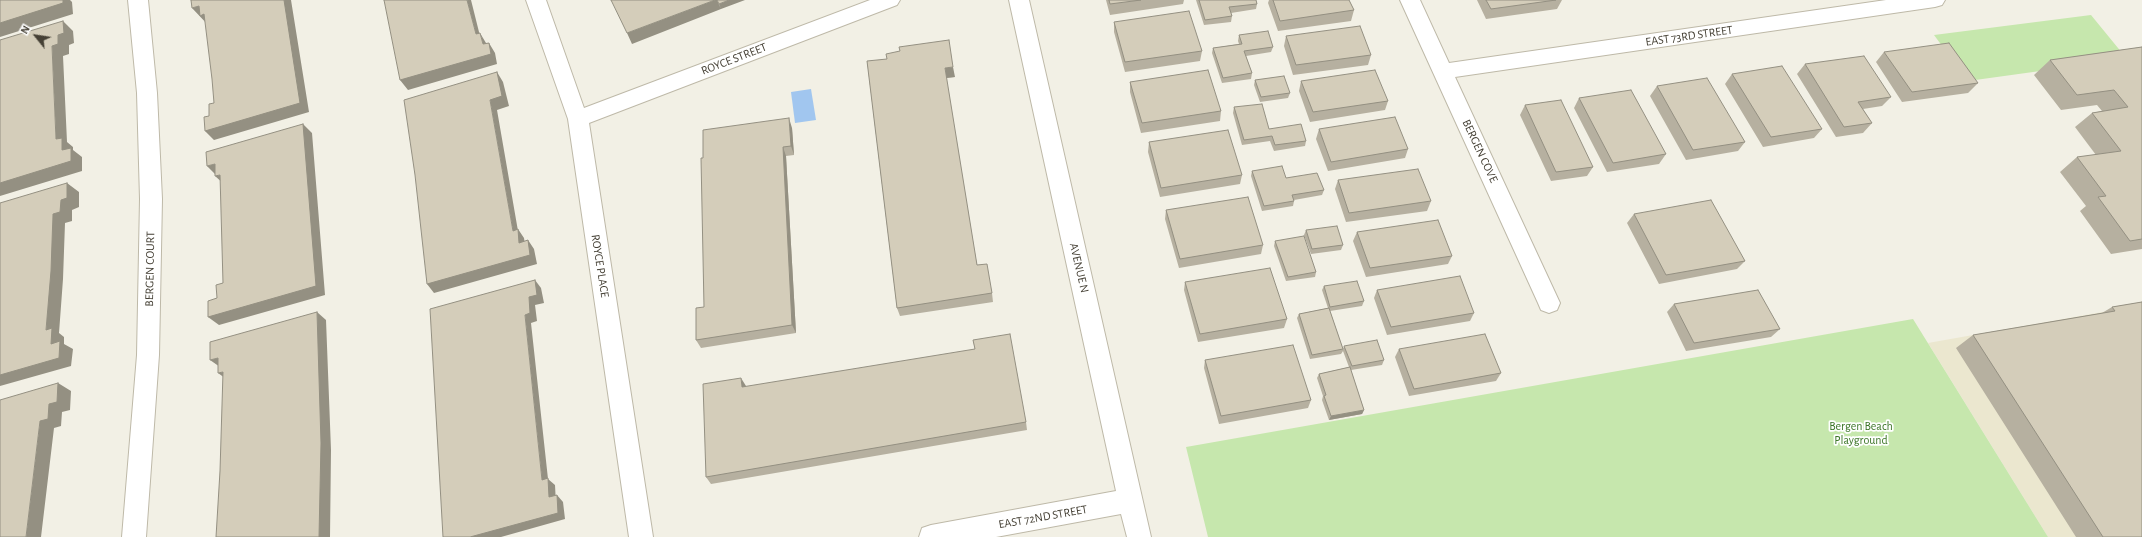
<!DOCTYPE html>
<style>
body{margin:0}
#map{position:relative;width:2142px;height:537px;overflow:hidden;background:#f2f0e5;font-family:"Alegreya Sans",sans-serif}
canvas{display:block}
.north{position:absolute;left:16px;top:16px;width:40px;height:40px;-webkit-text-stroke:3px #fff;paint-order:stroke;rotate:300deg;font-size:11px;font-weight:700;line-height:16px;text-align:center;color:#454035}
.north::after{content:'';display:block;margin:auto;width:14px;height:18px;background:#454035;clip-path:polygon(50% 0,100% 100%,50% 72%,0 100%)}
</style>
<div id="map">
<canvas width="2142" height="537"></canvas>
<div class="north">N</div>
</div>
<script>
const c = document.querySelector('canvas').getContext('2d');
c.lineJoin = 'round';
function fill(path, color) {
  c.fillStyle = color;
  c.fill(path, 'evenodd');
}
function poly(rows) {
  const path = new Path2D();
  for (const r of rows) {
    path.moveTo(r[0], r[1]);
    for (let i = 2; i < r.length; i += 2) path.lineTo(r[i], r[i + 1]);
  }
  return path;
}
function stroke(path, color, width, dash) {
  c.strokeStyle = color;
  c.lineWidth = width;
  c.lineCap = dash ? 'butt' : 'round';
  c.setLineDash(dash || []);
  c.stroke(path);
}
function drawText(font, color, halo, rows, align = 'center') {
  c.font = font + ' "Alegreya Sans",sans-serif';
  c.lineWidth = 3.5;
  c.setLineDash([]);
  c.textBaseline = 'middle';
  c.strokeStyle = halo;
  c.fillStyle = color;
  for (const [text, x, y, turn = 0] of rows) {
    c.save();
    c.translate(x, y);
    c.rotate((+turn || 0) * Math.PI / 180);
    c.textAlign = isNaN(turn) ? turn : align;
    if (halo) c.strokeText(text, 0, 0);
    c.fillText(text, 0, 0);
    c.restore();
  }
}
fill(poly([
 [2142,305,2142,537,2048,537,1928,343]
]), '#ebe7cf');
fill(poly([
 [2091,15,2127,59,1968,81,1934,35],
 [1913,319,2048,537,1208,537,1186,447]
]), '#c6e7ad');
fill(poly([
 [811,89,816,120,795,123,791,92]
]), '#a1c6ef');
const minor = poly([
 [128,0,148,0,157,93,162,199,159,355,146,537,122,537,137,355,140,199,137,93,128,0],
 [526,0,546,0,584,108,870,0,900,0,897,5,589,123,653,537,629,537,568,119,526,0],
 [1009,0,1029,0,1151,537,1127,537,1121,514,996,537,919,537,922,528,931,525,1116,491,1009,0],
 [1400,0,1420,0,1449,63,1886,0,1945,0,1942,5,1935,7,1455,77,1560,303,1557,310,1549,313,1541,310,1538,303,1400,0]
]);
stroke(minor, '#beb9a8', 2);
fill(minor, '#fff');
fill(poly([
 [1106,0,1184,0,1183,4,1110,15],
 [1196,0,1256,0,1257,4,1256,9,1231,13,1232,16,1231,22,1204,25],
 [1269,0,1349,0,1354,10,1351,21,1278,31,1268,3],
 [1477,0,1562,0,1557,9,1486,19],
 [1114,22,1202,51,1200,61,1125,72,1114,32],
 [1239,35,1273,47,1271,52,1246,56,1252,73,1251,79,1222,83,1212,53,1213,48,1239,44,1238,41],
 [1286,36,1371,55,1368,65,1293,75,1284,46],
 [2142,47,2142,249,2111,254,2080,211,2086,206,2060,172,2077,157,2096,155,2075,127,2092,113,2102,111,2097,105,2061,110,2034,75,2050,60],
 [1884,52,1978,83,1968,93,1902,102,1876,62],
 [867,61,955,77,946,78,977,265,992,293,993,302,900,316,897,308],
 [1805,64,1891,97,1882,106,1863,109,1872,123,1863,133,1836,137,1797,74],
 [1732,74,1822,129,1814,138,1763,147,1725,84],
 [1255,80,1290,93,1288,98,1260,102,1254,85],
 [1301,81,1388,101,1385,110,1310,122,1299,91],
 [1130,82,1221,111,1220,121,1141,133,1130,92],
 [1657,86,1745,142,1738,151,1686,160,1650,96],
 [1579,98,1666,154,1659,164,1607,172,1574,108],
 [1525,105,1593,167,1587,176,1551,181,1520,115],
 [1234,107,1269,129,1306,141,1305,146,1274,151,1270,141,1242,145,1233,113],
 [792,128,794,155,786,156,796,333,701,348,696,340,704,307,703,158],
 [1319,129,1408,149,1405,158,1328,171,1316,139],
 [1149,142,1242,175,1240,184,1160,197,1148,152],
 [1252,171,1324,190,1322,195,1294,200,1294,201,1293,206,1262,211,1251,176],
 [1338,180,1431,201,1427,211,1346,222,1335,189],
 [1166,210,1263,245,1261,254,1179,268,1165,219],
 [1634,214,1745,261,1737,269,1659,284,1627,223],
 [1306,230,1343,245,1341,250,1311,254,1304,235],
 [1357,232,1452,256,1448,264,1366,277,1353,241],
 [1275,241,1316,272,1315,277,1286,281,1274,246],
 [1185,282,1287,319,1284,328,1198,342,1184,290],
 [1324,286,1364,301,1362,306,1330,311,1343,349,1344,346,1384,360,1382,365,1351,370,1364,410,1362,414,1329,420,1322,400,1323,396,1317,378,1319,374,1349,367,1343,351,1341,354,1310,359,1297,318,1299,314,1328,308,1322,290],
 [1377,290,1474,313,1470,321,1387,335,1374,298],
 [2142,302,2142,537,2076,537,1956,348,1973,335,2102,313,2112,307],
 [1674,304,1780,329,1771,337,1686,351,1667,312],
 [973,340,1026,422,1027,430,711,484,706,477,746,386,746,387,975,350],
 [1399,349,1501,373,1496,381,1409,396,1395,357],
 [1205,360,1311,400,1308,408,1219,424,1204,368]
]), '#b6b0a0');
fill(poly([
 [59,0,70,0,72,2,73,14,0,37,0,23],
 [284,0,291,0,309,112,214,140,205,131],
 [467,0,471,0,482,44,476,34],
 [715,0,717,0,721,9,632,44,627,33],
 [729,0,745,0,721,9,719,4],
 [199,6,206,16,209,26,192,8],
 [63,21,73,31,74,43,69,45,69,54,63,56,67,142,73,147,73,150,82,157,82,171,0,196,0,183,56,139,52,46,58,35],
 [480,33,486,43,489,54,483,44],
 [489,43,495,53,497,64,408,90,400,80],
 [953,67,955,77,946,78,945,68],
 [497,72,503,82,509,106,497,110,518,231,518,229,524,238,526,251,519,243,513,231,490,100],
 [789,118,792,128,794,155,791,146],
 [303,124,312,133,325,295,219,325,208,317],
 [783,147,786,156,796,333,792,325],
 [215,164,217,176,207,166],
 [220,175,225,185,215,176],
 [67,183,79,192,79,207,72,210,72,221,65,223,63,279,59,333,64,337,64,344,73,349,71,366,0,386,0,375,46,330,53,214,61,200],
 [528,240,534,249,537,264,434,293,427,284],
 [535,280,541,288,544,303,535,305,537,321,531,323,548,479,555,485,556,504,549,497,542,480,525,315,529,297],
 [317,312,326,320,331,450,330,537,319,537],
 [218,358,220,367,210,360],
 [223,372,229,381,218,373],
 [741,378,746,386,746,395,742,387],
 [58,383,71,391,70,410,62,412,61,426,54,428,41,537,26,537,40,421,49,404],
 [1364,410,1362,414,1329,420,1331,416],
 [557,495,563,502,565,519,501,537,470,537]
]), '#949082');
const building = poly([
 [0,0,63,0,63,3,0,23,0,0],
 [191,0,284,0,300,103,205,131,204,117,209,116,209,104,214,103,212,79,204,14,200,16,199,6,192,8,191,0],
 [384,0,467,0,476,34,480,33,483,44,489,43,491,54,400,80,384,0],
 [611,0,715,0,627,33,611,0],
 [717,0,729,0,719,4,717,0],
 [1109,0,1141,0,1110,4,1109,0],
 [1199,0,1256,0,1257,4,1229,7,1232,16,1205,20,1199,0],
 [1273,0,1349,0,1354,10,1280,21,1273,0],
 [1486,0,1556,0,1491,9,1486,0],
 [1189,11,1202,51,1125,62,1114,22,1189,11],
 [63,21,64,33,58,35,58,44,52,46,56,139,62,138,62,150,71,148,71,161,0,183,0,40,63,21],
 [1360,26,1371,55,1296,65,1286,36,1360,26],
 [1268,31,1273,47,1244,51,1252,73,1223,78,1213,48,1242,44,1239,35,1268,31],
 [949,40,953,67,945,68,977,265,987,264,992,293,897,308,867,61,887,59,886,54,900,51,899,47,949,40],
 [1949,43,1978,83,1912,92,1884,52,1949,43],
 [2142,47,2142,239,2130,241,2098,197,2106,196,2077,157,2121,151,2092,113,2128,107,2114,90,2077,95,2050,60,2142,47],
 [1864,56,1891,97,1858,102,1872,123,1844,127,1805,64,1864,56],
 [1782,66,1822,129,1771,137,1732,74,1782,66],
 [1208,70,1221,111,1142,123,1130,82,1208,70],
 [1375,70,1388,101,1313,112,1301,81,1375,70],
 [497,72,502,96,490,100,513,231,518,229,519,243,528,240,530,255,427,284,415,175,404,100,497,72],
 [1284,76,1290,93,1261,97,1255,80,1284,76],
 [1707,78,1745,142,1693,150,1657,86,1707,78],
 [1631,90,1666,154,1613,163,1579,98,1631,90],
 [1561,100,1593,167,1556,172,1525,105,1561,100],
 [1262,104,1269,129,1301,124,1306,141,1275,145,1272,136,1244,140,1234,107,1262,104],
 [1395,117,1408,149,1331,162,1319,129,1395,117],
 [789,118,791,146,783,147,792,325,696,340,696,308,704,307,701,158,703,158,703,130,789,118],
 [303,124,316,286,208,317,208,301,217,298,216,285,223,283,220,175,215,176,215,164,207,166,206,152,303,124],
 [1228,130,1242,175,1161,188,1149,142,1228,130],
 [1282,166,1286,178,1317,173,1324,190,1292,195,1294,201,1264,206,1252,171,1282,166],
 [1418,169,1431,201,1349,213,1338,180,1418,169],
 [67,183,67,198,61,200,60,212,53,214,51,271,46,330,52,328,51,344,60,341,59,358,0,375,0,203,67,183],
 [1248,197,1263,245,1180,259,1166,210,1248,197],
 [1711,200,1745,261,1666,275,1634,214,1711,200],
 [1438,220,1452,256,1370,268,1357,232,1438,220],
 [1337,226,1343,245,1312,249,1306,230,1337,226],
 [1304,236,1316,272,1288,277,1275,241,1304,236],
 [1270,268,1287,319,1200,334,1185,282,1270,268],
 [1460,276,1474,313,1391,327,1377,290,1460,276],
 [535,280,537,295,529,297,530,313,525,315,542,480,548,478,549,497,557,495,558,513,470,537,443,537,430,309,535,280],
 [1357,281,1364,301,1330,307,1324,286,1357,281],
 [1758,290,1780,329,1694,343,1674,304,1758,290],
 [2142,302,2142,537,2103,537,1973,335,2115,311,2112,307,2142,302],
 [1329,308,1343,349,1312,355,1299,314,1329,308],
 [317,312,321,443,319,537,216,537,220,471,223,372,218,373,218,358,210,360,210,342,317,312],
 [1010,334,1026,422,706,477,703,384,741,378,742,387,975,349,973,340,1010,334],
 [1485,334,1501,373,1414,389,1399,349,1485,334],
 [1377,340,1384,360,1352,366,1344,346,1377,340],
 [1293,345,1311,400,1221,416,1205,360,1293,345],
 [1350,367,1364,410,1331,416,1324,396,1326,395,1319,374,1350,367],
 [58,383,57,402,49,404,48,419,40,421,26,537,0,537,0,400,58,383]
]);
fill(building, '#d4cdba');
stroke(building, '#949082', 1);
drawText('12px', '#454035', '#fff', [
 ["EAST 73RD STREET",1689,36,-8],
 ["ROYCE STREET",734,59,-21],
 ["BERGEN COVE",1480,151,65],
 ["ROYCE PLACE",600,266,81],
 ["AVENUE N",1079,268,77],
 ["BERGEN COURT",150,269,-89],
 ["EAST 72ND STREET",1043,517,-10]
]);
drawText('12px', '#3d7629', '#fff', [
 ["Bergen Beach",1861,426],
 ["Playground",1861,440]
]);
</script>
